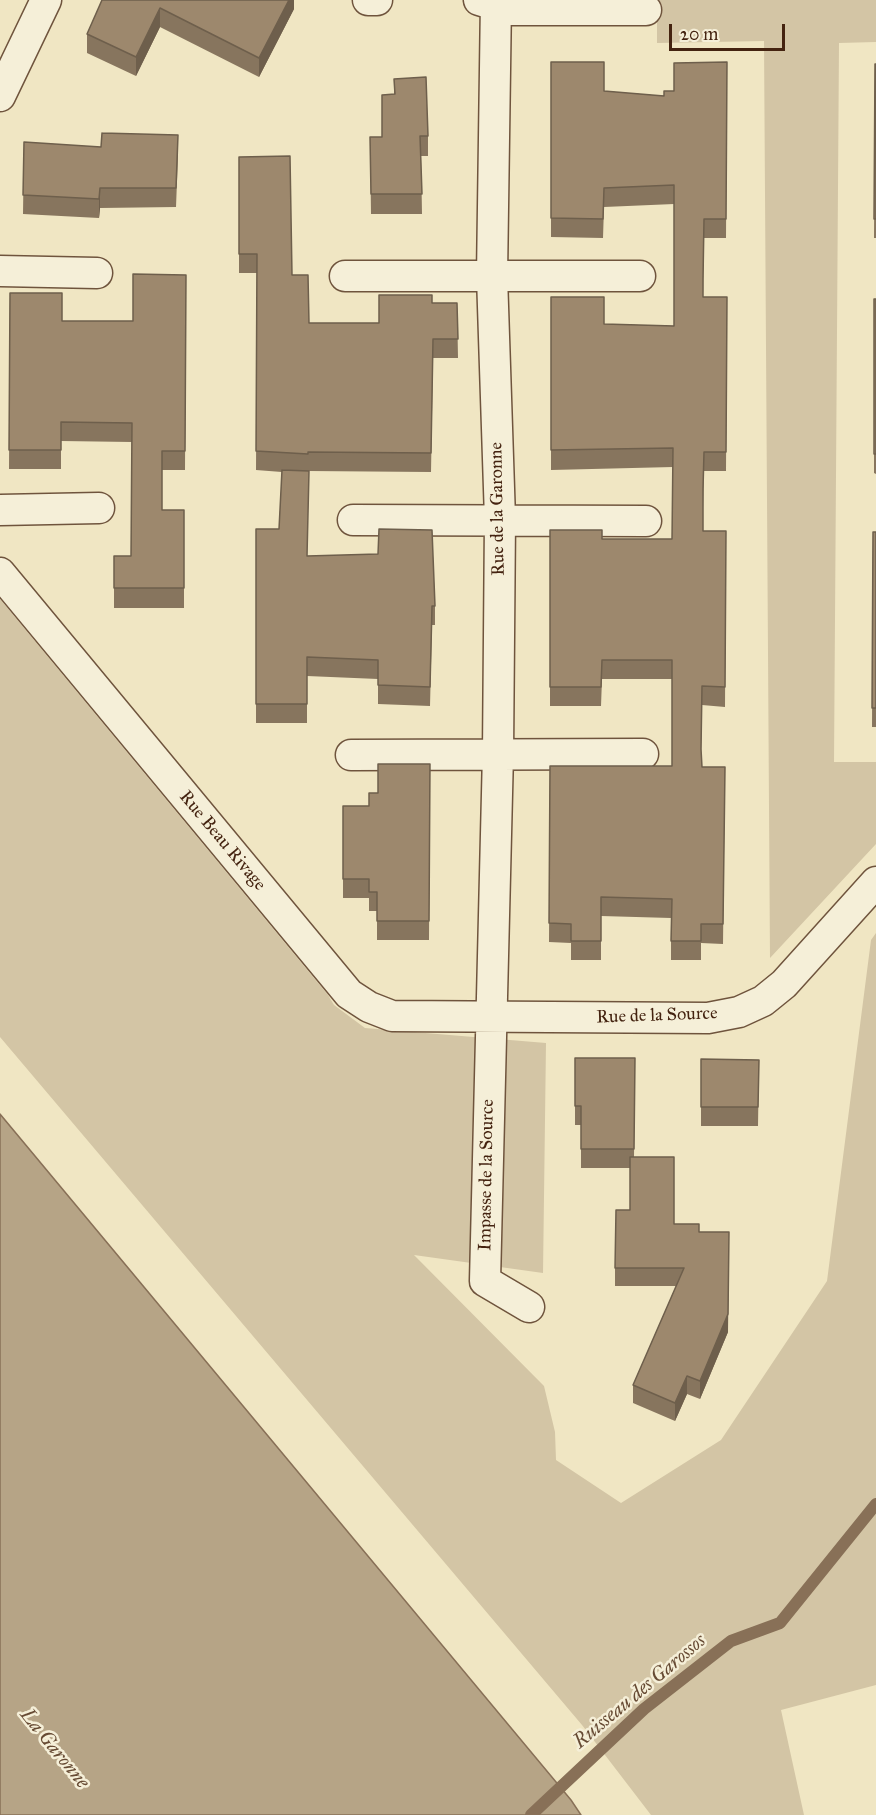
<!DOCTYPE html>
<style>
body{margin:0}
#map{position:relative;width:876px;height:1815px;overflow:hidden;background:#f0e6c3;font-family:"IM FELL Great Primer",serif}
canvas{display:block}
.scale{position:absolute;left:669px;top:24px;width:116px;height:27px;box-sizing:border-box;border:3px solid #442310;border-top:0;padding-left:8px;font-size:18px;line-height:21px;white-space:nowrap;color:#442310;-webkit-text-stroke:4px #f5efd8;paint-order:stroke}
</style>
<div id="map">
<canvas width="876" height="1815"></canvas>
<div class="scale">20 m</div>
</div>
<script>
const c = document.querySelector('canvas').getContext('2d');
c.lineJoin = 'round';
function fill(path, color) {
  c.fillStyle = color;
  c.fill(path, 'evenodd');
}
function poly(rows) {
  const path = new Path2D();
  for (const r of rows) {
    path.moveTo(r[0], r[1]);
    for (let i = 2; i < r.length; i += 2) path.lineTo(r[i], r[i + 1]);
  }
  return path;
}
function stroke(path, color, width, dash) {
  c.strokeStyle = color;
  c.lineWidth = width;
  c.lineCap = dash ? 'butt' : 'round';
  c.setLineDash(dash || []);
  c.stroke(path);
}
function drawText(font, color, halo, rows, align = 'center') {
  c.font = font + ' "IM FELL Great Primer",serif';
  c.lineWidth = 5;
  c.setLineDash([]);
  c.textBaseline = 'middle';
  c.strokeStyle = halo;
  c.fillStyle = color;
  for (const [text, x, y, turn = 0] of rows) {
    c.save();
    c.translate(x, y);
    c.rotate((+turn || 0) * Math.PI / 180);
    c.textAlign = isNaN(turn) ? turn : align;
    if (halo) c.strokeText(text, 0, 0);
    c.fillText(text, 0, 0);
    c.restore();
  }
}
fill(poly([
 [657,0,876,0,876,42,839,43,834,762,876,762,876,844,770,958,764,41,657,43],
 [0,599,328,995,334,1005,365,1028,546,1043,543,1273,414,1255,544,1386,555,1432,556,1460,621,1503,721,1440,827,1281,871,940,876,933,876,1685,781,1710,804,1815,651,1815,582,1725,0,1037]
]), '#d3c5a5');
const water = poly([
 [0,1114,571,1800,581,1815,0,1815,0,1114]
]);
fill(water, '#b6a486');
stroke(water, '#887057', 1.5);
stroke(poly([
 [531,1815,644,1709,731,1641,780,1623,876,1504]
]), '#887057', 12);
const minor = poly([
 [368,0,377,0],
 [479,0,511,10,646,10],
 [496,0,492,276,500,519,498,753,485,1281,529,1307],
 [0,96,46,0],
 [0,271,97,273],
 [345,276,640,276],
 [0,510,99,508],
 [353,520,646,521],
 [0,573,349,994,369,1007,392,1016,708,1018,739,1012,763,1001,784,984,876,882],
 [351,755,643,754]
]);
stroke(minor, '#6f543d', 33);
stroke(minor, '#f5efd8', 30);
fill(poly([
 [102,0,294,0,294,9,259,77,160,27,136,76,87,53,87,34],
 [551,62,604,91,664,96,727,62,726,238,704,238,703,297,727,297,726,471,704,471,703,508,703,531,726,531,725,707,702,705,701,754,702,767,725,767,723,944,701,943,701,960,671,960,671,918,601,916,601,960,571,960,571,943,549,942,550,766,672,766,672,679,602,679,601,706,550,706,550,530,602,539,672,539,673,467,551,470,551,297,604,324,674,326,674,204,604,207,603,238,551,237],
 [875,64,876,64,876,238,874,238],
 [394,79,428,136,428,156,421,156,422,214,371,214,370,137,382,137,394,94],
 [24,142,178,155,176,207,100,208,99,218,23,214],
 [239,157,292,275,309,323,379,323,432,303,457,303,458,358,433,358,431,472,308,471,307,556,435,606,435,625,432,625,430,706,378,704,378,679,307,676,307,723,256,723,256,529,279,529,282,472,256,470,257,273,239,273],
 [186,275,185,470,162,470,162,510,184,510,184,608,114,608,114,556,131,556,132,442,61,441,61,469,9,469,10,293,62,321,133,321],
 [874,299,876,299,876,474,874,473],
 [873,532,876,532,876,727,872,727],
 [430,764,429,940,377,940,377,911,369,911,369,898,343,898,343,806,369,806,378,793],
 [575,1058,635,1058,634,1157,674,1224,699,1232,728,1332,700,1399,687,1394,675,1421,633,1403,633,1385,676,1286,615,1286,615,1268,630,1210,630,1168,581,1168,581,1125,575,1125],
 [701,1059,759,1060,758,1126,701,1126]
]), '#87755e');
fill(poly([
 [287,0,294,0,294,9,259,77,259,58],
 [160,8,160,27,136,76,136,57],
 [100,188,100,208,99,218,99,199],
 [729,1250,728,1332,700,1399,700,1381],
 [687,1376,687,1394,675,1421,675,1403]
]), '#6e5f4c');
const building = poly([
 [102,0,289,0,259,58,160,8,136,57,87,34,102,0],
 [551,62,604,62,604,91,664,96,664,91,674,91,674,63,727,62,726,219,704,219,703,279,703,297,727,297,726,452,704,452,703,489,703,531,726,531,725,687,702,686,701,749,702,767,725,767,723,924,701,924,701,941,671,941,672,899,601,897,601,941,571,941,571,924,549,923,550,766,672,766,672,660,602,660,601,687,550,687,550,530,602,530,602,539,672,539,673,448,551,450,551,297,604,297,604,324,674,326,674,185,604,188,603,219,551,218,551,62],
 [875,64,876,64,876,219,874,219,875,64],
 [426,77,428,136,420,136,422,194,371,194,370,137,382,137,382,95,395,94,394,79,426,77],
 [102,133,178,135,176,188,100,188,99,199,23,195,24,142,101,147,102,133],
 [290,156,292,275,308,275,309,323,379,323,379,295,432,295,432,303,457,303,458,339,433,339,431,453,308,452,308,454,256,451,257,254,239,254,239,157,290,156],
 [133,274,186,275,185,451,162,451,162,510,184,510,184,588,114,588,114,556,131,556,132,423,61,422,61,450,9,450,10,293,62,293,62,321,133,321,133,274],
 [874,299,876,299,876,454,874,454,874,299],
 [282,470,309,471,307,556,378,554,379,529,432,530,435,606,432,606,430,687,378,685,378,660,307,657,307,704,256,704,256,529,279,529,282,470],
 [873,532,876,532,876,708,872,708,873,532],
 [378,764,430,764,429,921,377,921,377,892,369,892,369,879,343,879,343,806,369,806,369,793,378,793,378,764],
 [575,1058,635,1058,634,1149,581,1149,581,1106,575,1106,575,1058],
 [701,1059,759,1060,758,1107,701,1107,701,1059],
 [630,1157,674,1157,674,1224,699,1224,699,1232,729,1232,728,1314,700,1381,687,1376,675,1403,633,1385,684,1268,615,1268,616,1210,630,1210,630,1157]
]);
fill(building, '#9d886d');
stroke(building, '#6e5f4c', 1.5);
drawText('18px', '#442310', '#f5efd8', [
 ["Rue de la Garonne",498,509,-91],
 ["Rue Beau Rivage",222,841,50],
 ["Rue de la Source",657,1016,-2],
 ["Impasse de la Source",487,1175,-89]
]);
drawText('italic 20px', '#664a33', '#f5efd8', [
 ["Ruisseau des Garossos",640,1692,-40],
 ["La Garonne",54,1749,51]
]);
</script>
